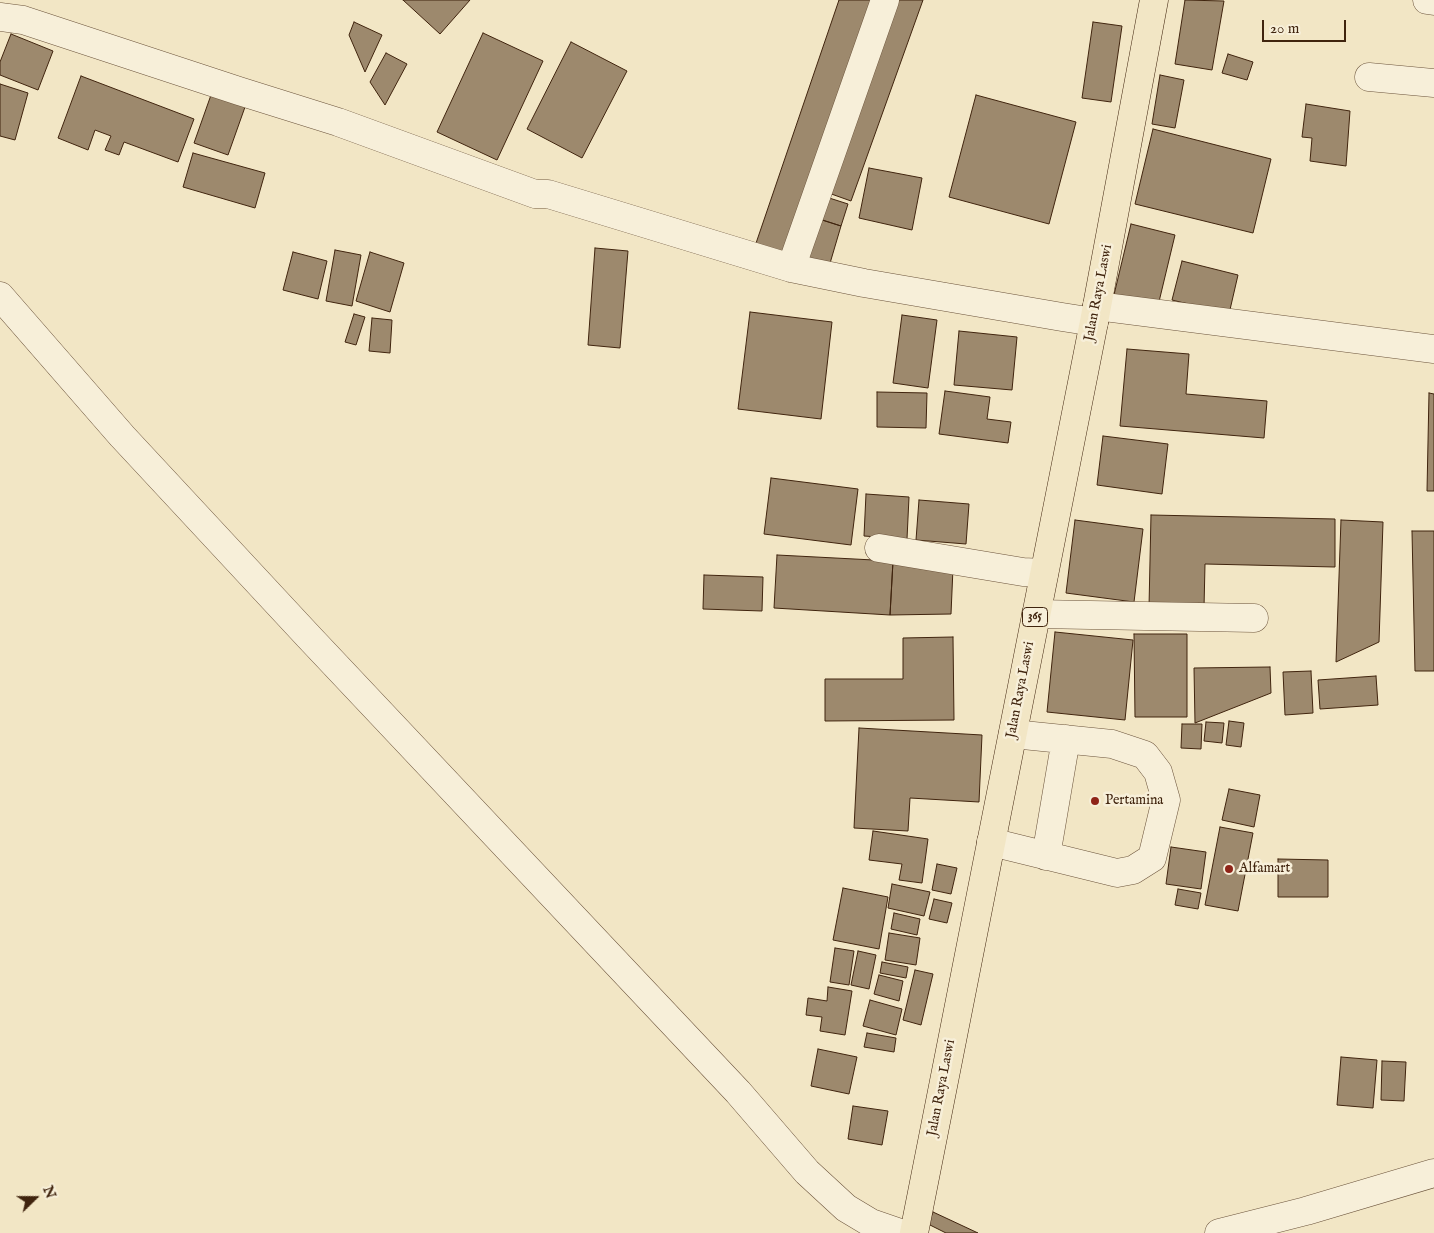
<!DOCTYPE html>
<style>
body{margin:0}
#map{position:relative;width:1434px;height:1233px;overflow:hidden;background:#f2e6c5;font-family:"IM FELL English",serif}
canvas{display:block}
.north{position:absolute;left:10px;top:1173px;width:50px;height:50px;-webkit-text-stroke:4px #f7efd9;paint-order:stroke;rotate:68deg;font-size:14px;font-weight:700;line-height:20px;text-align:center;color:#40240e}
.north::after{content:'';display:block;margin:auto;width:18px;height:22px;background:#40240e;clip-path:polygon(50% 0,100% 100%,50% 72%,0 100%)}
.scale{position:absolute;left:1262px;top:20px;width:84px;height:22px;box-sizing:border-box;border:2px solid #40240e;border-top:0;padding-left:6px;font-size:15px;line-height:18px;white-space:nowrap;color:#40240e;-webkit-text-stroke:4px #f7efd9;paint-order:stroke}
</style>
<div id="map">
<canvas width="1434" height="1233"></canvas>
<div class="north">N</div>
<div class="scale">20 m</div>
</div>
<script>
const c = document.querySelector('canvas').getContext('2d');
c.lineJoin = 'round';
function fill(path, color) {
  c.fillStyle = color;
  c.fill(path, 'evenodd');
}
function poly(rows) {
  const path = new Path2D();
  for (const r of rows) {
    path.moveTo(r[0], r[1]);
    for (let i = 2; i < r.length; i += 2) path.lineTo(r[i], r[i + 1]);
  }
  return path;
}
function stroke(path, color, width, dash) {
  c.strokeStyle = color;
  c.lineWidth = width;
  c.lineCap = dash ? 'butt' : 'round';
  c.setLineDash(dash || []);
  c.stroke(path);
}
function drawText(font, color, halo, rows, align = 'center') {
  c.font = font + ' "IM FELL English",serif';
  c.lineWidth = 5;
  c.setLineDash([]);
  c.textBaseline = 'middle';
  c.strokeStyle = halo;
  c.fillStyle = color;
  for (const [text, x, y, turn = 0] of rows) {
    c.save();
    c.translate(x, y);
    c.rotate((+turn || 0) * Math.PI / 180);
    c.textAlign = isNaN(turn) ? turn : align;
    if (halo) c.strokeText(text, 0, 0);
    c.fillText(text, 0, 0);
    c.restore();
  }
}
const building = poly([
 [403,0,470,0,440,34,403,0],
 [839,0,877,0,787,263,753,252,839,0],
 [891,0,923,0,851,201,823,191,891,0],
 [1185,0,1224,1,1212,70,1175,64,1185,0],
 [354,22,382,35,365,72,349,35,354,22],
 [1093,22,1122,26,1111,102,1082,98,1093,22],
 [483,33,543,61,497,160,437,132,483,33],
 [11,34,53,51,38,90,0,75,0,62,11,34],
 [571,42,627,71,582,158,527,129,571,42],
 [386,53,407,64,385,105,370,82,386,53],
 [1228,54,1253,62,1247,80,1222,73,1228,54],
 [1160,75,1184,80,1175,128,1152,124,1160,75],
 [81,76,194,119,178,162,124,142,119,155,105,150,111,136,95,130,88,150,58,138,81,76],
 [0,84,28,93,15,140,0,136,0,84],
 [211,95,245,107,228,155,194,143,211,95],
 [976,95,1076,122,1049,224,949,197,976,95],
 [1306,104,1350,111,1346,166,1310,161,1312,138,1302,137,1306,104],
 [1153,129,1271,159,1253,233,1135,204,1153,129],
 [193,153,265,173,255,208,183,187,193,153],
 [869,168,922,178,912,230,859,218,869,168],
 [823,196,848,204,841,226,816,218,823,196],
 [816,218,841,226,828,270,802,262,816,218],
 [1131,224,1175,235,1157,310,1113,299,1131,224],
 [595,248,628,251,620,348,588,345,595,248],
 [335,250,361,255,352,306,326,301,335,250],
 [293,252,327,261,318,299,283,290,293,252],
 [370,252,404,263,390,312,356,301,370,252],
 [1182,261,1238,275,1229,314,1172,300,1182,261],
 [750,312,832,322,821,419,738,409,750,312],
 [354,314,365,317,356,345,345,342,354,314],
 [902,315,937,320,928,388,893,383,902,315],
 [372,318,392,320,390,353,369,351,372,318],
 [959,331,1017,337,1012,390,954,385,959,331],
 [1127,349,1189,354,1186,394,1267,401,1264,438,1120,426,1127,349],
 [945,391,990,397,987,419,1011,422,1008,443,939,434,945,391],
 [877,392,927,393,926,428,877,427,877,392],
 [1429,393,1434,394,1434,491,1427,491,1429,393],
 [1103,436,1168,444,1162,494,1097,485,1103,436],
 [771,478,858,489,851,545,764,534,771,478],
 [866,494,909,497,907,539,864,536,866,494],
 [919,500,969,504,966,544,916,540,919,500],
 [1151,515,1335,519,1335,567,1205,564,1204,608,1149,607,1151,515],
 [1075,520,1143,529,1134,602,1066,593,1075,520],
 [1341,520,1383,522,1379,642,1336,662,1341,520],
 [1412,531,1434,531,1434,671,1415,671,1412,531],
 [777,555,893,561,890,615,774,608,777,555],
 [893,561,953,568,951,614,890,615,893,561],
 [704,575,763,577,762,611,703,609,704,575],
 [1055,632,1133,640,1125,720,1047,712,1055,632],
 [1134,634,1187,634,1187,717,1135,717,1134,634],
 [953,637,954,720,825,721,825,679,903,679,903,638,953,637],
 [1270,667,1271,693,1195,723,1194,668,1270,667],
 [1311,671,1313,713,1285,715,1283,672,1311,671],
 [1376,676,1378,705,1320,709,1318,680,1376,676],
 [1229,721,1244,723,1241,747,1226,745,1229,721],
 [1206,722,1224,723,1222,743,1204,741,1206,722],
 [1182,724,1202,724,1201,749,1181,748,1182,724],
 [859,728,982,735,979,802,910,798,908,831,854,828,859,728],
 [1229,789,1260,795,1254,827,1222,820,1229,789],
 [1220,827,1253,833,1238,911,1205,905,1220,827],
 [873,831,928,839,922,883,899,880,902,864,869,860,873,831],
 [1171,847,1206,852,1201,889,1166,884,1171,847],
 [1278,859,1328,860,1328,897,1278,897,1278,859],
 [937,864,957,868,951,894,932,890,937,864],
 [892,884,930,892,924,916,888,908,892,884],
 [843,888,888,897,879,949,833,940,843,888],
 [1178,889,1201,893,1198,909,1175,905,1178,889],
 [934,899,952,903,947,923,929,919,934,899],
 [894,913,920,919,917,935,891,929,894,913],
 [889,933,920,938,916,965,885,960,889,933],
 [835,948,854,951,849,985,830,982,835,948],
 [858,951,876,955,869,989,851,985,858,951],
 [882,962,908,967,906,978,880,973,882,962],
 [915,970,933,974,921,1025,903,1020,915,970],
 [879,975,903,981,899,1001,874,994,879,975],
 [828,987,852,991,845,1035,820,1031,822,1017,806,1015,808,998,827,1001,828,987],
 [870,1000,902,1009,896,1035,863,1026,870,1000],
 [867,1033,896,1038,894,1052,864,1047,867,1033],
 [818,1049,857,1057,849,1094,811,1086,818,1049],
 [1341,1057,1377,1060,1373,1108,1337,1105,1341,1057],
 [1382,1061,1406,1062,1404,1101,1381,1100,1382,1061],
 [853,1106,888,1111,882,1145,848,1139,853,1106],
 [933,1212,978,1233,946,1233,928,1224,933,1212]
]);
fill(building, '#9d896d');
stroke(building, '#40240e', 1);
const minor = poly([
 [1427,0,1434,1],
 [0,17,23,20,239,91,338,122,535,194,548,194,791,268,864,283,1062,317,1094,322],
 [1369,77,1434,83],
 [791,268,885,0],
 [0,296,122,436,308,636,738,1092,807,1172,846,1208,871,1223,900,1233],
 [1097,306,1434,349],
 [879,548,1023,572,1044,573],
 [1036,614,1254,618],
 [991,842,1117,873,1133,870,1152,858,1166,800,1158,772,1145,755,1112,744,1013,734],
 [1046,856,1066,739],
 [1219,1233,1306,1211,1434,1173]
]);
const major = poly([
 [914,1233,1094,322,1154,0]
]);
stroke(minor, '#6c543c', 29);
stroke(major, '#40240e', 29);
stroke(minor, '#f7efd9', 28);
stroke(major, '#f2e6c5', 28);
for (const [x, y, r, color] of [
 [1095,801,5,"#8f2418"],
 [1229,869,5,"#8f2418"]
]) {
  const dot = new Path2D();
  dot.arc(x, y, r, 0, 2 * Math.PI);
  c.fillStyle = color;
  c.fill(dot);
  stroke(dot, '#f7efd9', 2);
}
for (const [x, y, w] of [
 [1035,617,25]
]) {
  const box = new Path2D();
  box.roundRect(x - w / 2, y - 9.5, w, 19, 4);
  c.fillStyle = '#f7efd9';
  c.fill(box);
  stroke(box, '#40240e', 1);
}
drawText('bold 12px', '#40240e', null, [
 ["365",1035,617]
]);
drawText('14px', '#40240e', '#f7efd9', [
 ["Jalan Raya Laswi",1099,293,-79],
 ["Jalan Raya Laswi",1021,690,-79],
 ["Jalan Raya Laswi",942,1088,-79]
]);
drawText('14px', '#40240e', '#f7efd9', [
 ["Pertamina",1105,801],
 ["Alfamart",1239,869]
], 'left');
</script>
